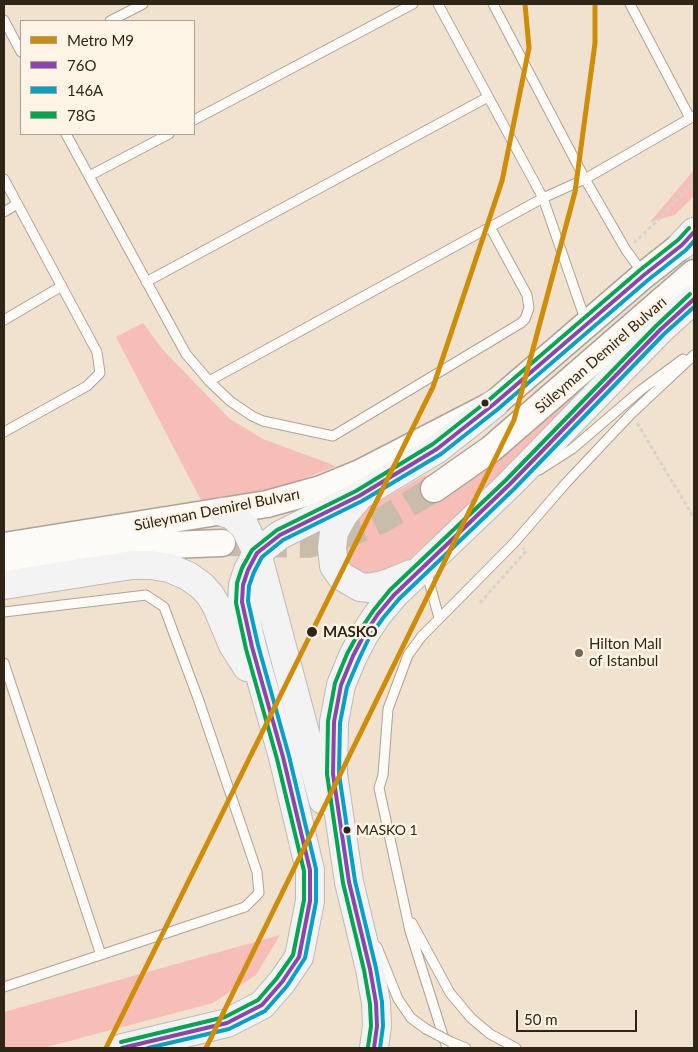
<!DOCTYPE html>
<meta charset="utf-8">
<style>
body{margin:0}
#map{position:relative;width:698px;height:1052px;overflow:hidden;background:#f0e2cf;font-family:Lato,sans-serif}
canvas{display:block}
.frame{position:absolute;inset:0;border:5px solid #2e2517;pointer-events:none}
.legend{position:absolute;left:20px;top:20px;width:175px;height:115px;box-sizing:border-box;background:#fef4e6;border:1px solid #aba193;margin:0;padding:6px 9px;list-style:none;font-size:15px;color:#2e2517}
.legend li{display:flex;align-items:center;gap:10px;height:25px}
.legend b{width:25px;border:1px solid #aba193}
.scale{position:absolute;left:516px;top:1010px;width:121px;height:22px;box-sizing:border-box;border:2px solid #2e2517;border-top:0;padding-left:6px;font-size:15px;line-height:18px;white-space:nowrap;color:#2e2517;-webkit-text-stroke:4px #fef4e6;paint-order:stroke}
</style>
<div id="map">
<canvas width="698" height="1052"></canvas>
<div class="frame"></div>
<ul class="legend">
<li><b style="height:6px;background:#cf8c05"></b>Metro M9</li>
<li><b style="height:6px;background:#8e44ad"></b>76O</li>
<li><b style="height:6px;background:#02a2c5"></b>146A</li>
<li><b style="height:6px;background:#00a651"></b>78G</li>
</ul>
<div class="scale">50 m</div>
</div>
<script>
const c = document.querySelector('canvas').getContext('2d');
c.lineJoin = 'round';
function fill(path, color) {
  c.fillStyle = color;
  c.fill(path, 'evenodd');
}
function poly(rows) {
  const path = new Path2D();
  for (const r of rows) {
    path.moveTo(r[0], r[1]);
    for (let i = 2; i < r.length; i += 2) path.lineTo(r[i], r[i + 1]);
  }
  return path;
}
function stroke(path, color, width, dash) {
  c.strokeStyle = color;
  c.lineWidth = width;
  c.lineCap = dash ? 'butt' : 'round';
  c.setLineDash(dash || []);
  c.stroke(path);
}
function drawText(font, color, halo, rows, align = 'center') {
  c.font = font + ' Lato,sans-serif';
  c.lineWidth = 5;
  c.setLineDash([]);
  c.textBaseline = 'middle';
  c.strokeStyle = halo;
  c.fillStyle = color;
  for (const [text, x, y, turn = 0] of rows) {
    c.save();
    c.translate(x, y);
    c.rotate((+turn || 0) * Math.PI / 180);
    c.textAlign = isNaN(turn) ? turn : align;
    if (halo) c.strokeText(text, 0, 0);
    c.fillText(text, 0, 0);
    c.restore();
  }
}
fill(poly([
 [694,170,694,196,675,215,650,222],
 [143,323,163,350,230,419,263,439,336,466,281,488,204,506,116,337],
 [571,395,578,401,513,464,406,562,376,576,361,574,353,570,348,563,345,551,347,531,364,510,425,475,440,497,469,481,505,455,532,433],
 [280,935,256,975,213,1003,43,1048,4,1048,4,1012]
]), '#f7bdb7');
stroke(poly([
 [222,543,309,545,352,533,382,520,434,489]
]), '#c9bcaa', 26, [26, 13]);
const service = poly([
 [438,4,543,198,586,322],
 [493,4,585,179,626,250,642,272],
 [630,4,690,118],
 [4,20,21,52],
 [110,21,143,4],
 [194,120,413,4],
 [66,134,186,354,209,381,543,198,585,179,694,116],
 [89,176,169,134],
 [4,179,97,352,100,373,87,386,4,432],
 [4,212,17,204],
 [146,282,488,97],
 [4,320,62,286],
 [209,381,230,401,252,416,263,421,333,436,521,323,525,319,529,308,527,295,490,227],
 [539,470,572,449,641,390,683,359],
 [426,570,439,618],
 [4,612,146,595,164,607,199,701,257,872,259,893,245,907,4,987],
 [4,663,101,955],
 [412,923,450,993,471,1018,490,1034,516,1048],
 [377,947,398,999,411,1018,426,1029],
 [451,1042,466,1048],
 [447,1048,410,931,379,788,383,775,388,709,408,655,422,636,514,543,566,483,631,414,694,355]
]);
const secondary = poly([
 [434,489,491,449,694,273],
 [4,546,267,504,321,489,360,473,494,404,644,275,682,245],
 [4,568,169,545,222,543]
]);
const primary = poly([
 [682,245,694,232],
 [357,499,344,514,334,532,332,548,334,566,341,576,360,587,370,588,387,584,411,574],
 [223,512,232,515,245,527,257,553,323,800],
 [4,585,132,565,151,565,169,568,188,576,202,586,210,595,217,607,233,645,247,667],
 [122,1048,227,1023,262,1005,282,982,299,957,310,901,310,870,283,757,252,647,242,602,243,585,248,570,257,553,280,535,359,496,437,449,494,404],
 [374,1048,377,1026,376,1003,370,969,349,882,333,774,334,722,341,685,353,656,364,635,378,614,394,595,510,484,660,330,694,299]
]);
stroke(service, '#ada394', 11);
stroke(secondary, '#ada394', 29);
stroke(primary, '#bebab6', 30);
stroke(poly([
 [634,243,661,217,694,181],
 [637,423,694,518],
 [480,603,526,551,523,548]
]), '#d6d3cd', 3, [4, 2.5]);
stroke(service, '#fdfbf8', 9);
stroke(secondary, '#fdfbf8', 26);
stroke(primary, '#f3f3f3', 28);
const serviceBridge = poly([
 [426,1029,451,1042]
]);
stroke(serviceBridge, '#ada394', 11, []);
stroke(serviceBridge, '#fdfbf8', 9);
stroke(poly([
 [122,1048,227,1023,262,1005,282,982,299,957,310,901,310,870,283,757,252,647,242,602,243,585,248,570,257,553,280,535,359,496,437,449,494,404,644,275,682,245,694,232],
 [374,1048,377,1026,376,1003,370,969,349,882,333,774,334,722,341,685,353,656,364,635,378,614,394,595,510,484,660,330,694,299]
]), '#8e44ad', 4);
stroke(poly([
 [148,1048,229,1029,265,1011,287,986,305,958,316,902,316,869,289,756,258,645,248,601,249,586,254,572,262,557,283,540,362,501,441,454,498,409,648,280,686,250,694,241],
 [380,1048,383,1026,382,1002,376,968,355,881,339,774,340,723,347,687,359,659,369,638,383,618,399,599,514,489,664,334,694,307]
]), '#02a2c5', 4);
stroke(poly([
 [121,1042,225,1017,258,1000,277,978,293,955,304,900,304,871,277,759,246,649,236,603,237,583,242,568,252,550,277,530,356,491,433,444,490,399,640,270,678,240,689,228],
 [368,1047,371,1026,370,1004,364,970,343,883,327,774,328,721,335,683,347,654,359,632,373,611,390,590,506,480,656,326,690,294]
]), '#00a651', 4);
stroke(poly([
 [106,1048,433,387,502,181,529,48,525,4],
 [206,1048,514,420,575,192,595,43,595,4]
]), '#cf8c05', 5);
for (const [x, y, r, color] of [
 [485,403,4.5,"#2e2517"],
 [312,632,6,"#2e2517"],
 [579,653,5,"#726757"],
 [347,830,4.5,"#2e2517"]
]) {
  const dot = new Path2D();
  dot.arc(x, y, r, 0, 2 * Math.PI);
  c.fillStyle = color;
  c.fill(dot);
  stroke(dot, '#fef4e6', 2);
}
drawText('14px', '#2e2517', '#fef4e6', [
 ["MASKO 1",356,830]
], 'left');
drawText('15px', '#2e2517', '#fef4e6', [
 ["Süleyman Demirel Bulvarı",601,355,-41],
 ["Süleyman Demirel Bulvarı",217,510,-11]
]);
drawText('bold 15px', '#2e2517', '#fef4e6', [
 ["MASKO",323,632]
], 'left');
drawText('15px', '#2e2517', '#fef4e6', [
 ["Hilton Mall",589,644],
 ["of Istanbul",589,661]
], 'left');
</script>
